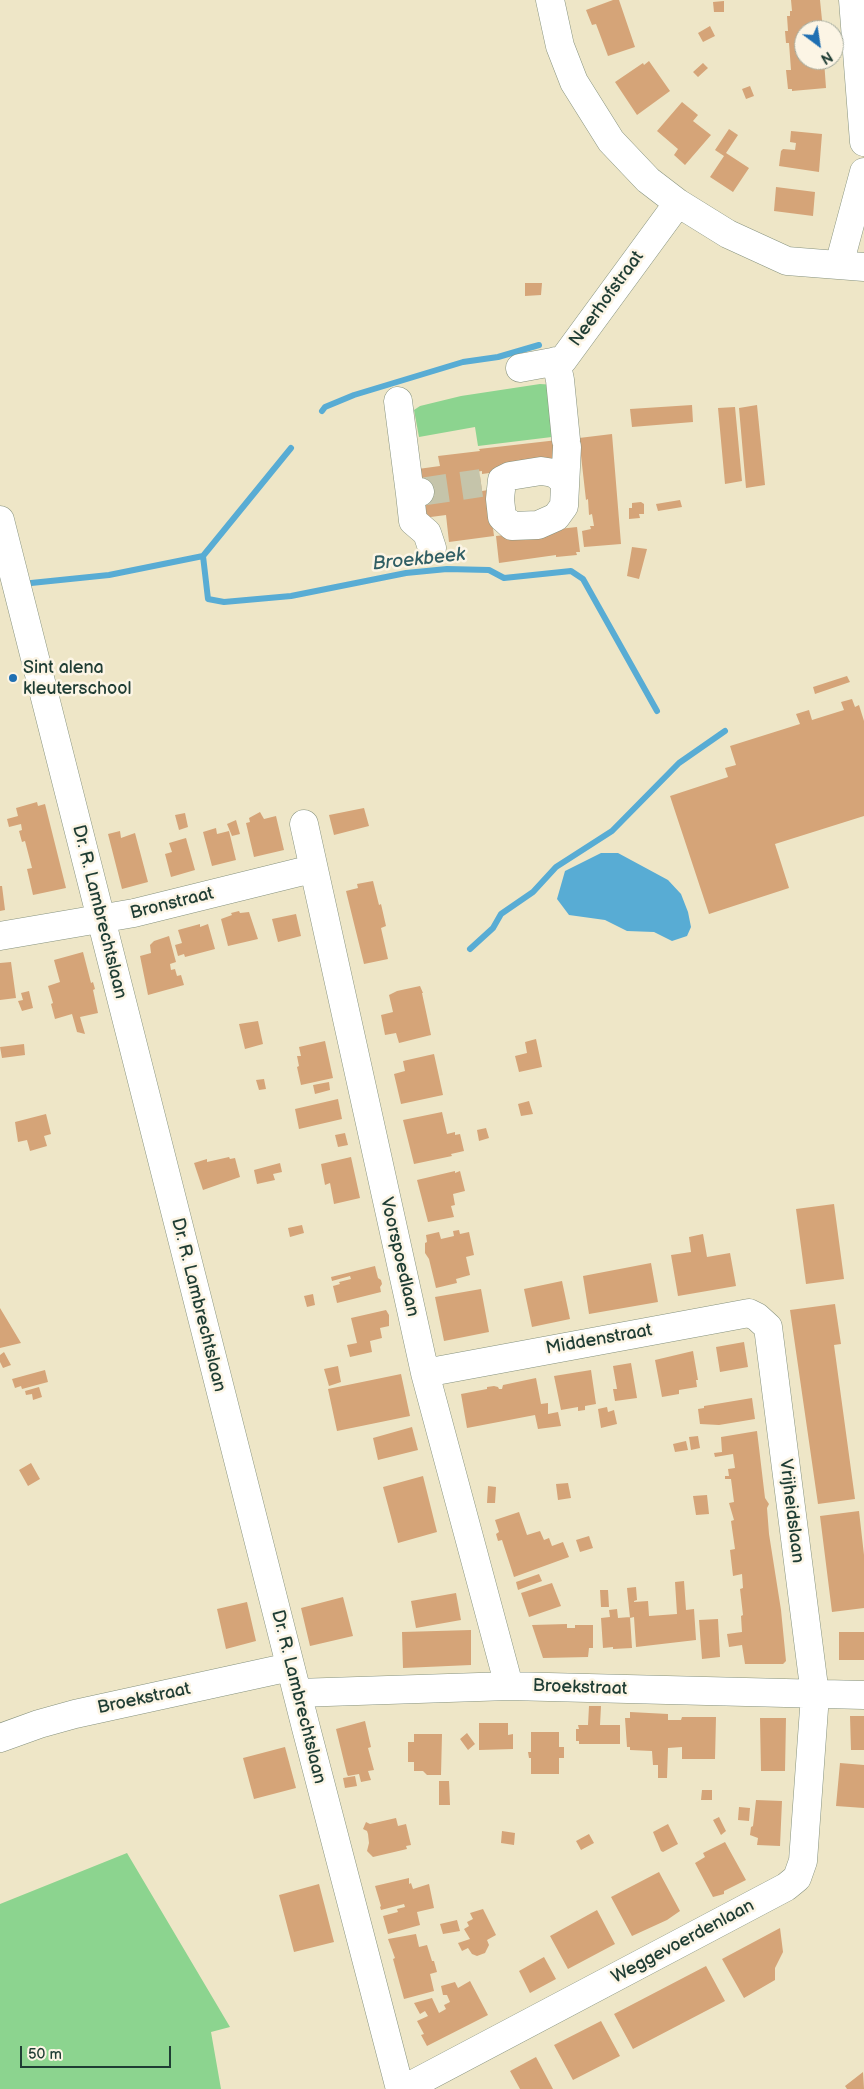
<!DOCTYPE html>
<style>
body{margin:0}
#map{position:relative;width:864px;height:2089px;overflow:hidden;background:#eee6c7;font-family:"Balsamiq Sans",sans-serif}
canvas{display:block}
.north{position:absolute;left:794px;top:20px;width:50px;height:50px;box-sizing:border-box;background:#fcf5e5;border:1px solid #a4ab9e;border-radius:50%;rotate:149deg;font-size:14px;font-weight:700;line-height:20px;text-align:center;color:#1f3d34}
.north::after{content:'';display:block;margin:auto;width:18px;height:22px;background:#1f6fb2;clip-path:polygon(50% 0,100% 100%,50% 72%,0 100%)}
.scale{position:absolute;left:20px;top:2046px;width:151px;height:22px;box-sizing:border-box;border:2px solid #1f3d34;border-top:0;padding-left:6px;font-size:15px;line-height:18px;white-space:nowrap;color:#1f3d34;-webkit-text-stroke:4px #fcf5e5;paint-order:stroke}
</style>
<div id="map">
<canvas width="864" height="2089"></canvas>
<div class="north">N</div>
<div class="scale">50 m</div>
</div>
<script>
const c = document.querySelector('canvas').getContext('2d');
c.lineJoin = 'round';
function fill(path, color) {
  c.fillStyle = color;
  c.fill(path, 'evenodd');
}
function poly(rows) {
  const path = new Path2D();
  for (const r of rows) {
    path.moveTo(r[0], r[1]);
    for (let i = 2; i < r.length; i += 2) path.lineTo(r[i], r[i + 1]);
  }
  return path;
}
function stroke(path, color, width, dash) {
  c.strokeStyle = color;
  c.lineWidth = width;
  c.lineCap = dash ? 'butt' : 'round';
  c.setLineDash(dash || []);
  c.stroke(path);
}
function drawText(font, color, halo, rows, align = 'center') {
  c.font = font + ' "Balsamiq Sans",sans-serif';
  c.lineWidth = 5;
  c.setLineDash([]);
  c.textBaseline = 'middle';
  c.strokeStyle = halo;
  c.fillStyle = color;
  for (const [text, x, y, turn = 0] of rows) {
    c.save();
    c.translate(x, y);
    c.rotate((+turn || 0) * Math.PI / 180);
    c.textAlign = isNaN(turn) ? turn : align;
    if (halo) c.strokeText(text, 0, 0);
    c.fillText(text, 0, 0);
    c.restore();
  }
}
fill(poly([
 [540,384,556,385,560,436,478,446,475,427,419,437,414,410,420,406,461,396],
 [127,1853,230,2027,211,2032,221,2089,0,2089,0,1904]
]), '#8cd48f');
fill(poly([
 [601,853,618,853,668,880,681,894,688,912,691,927,687,936,672,941,654,932,627,931,605,920,569,915,557,899,565,871]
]), '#58acd4');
stroke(poly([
 [322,411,325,407,354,395,463,362,498,357,539,345],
 [203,556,208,599,224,602,291,596,406,573,447,569,489,570,504,578,571,571,583,579,657,711],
 [31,583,109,575,203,556,291,448],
 [470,949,493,928,501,914,533,892,556,867,612,831,679,763,725,731]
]), '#58acd4', 6);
fill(poly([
 [613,0,619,0,635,47,608,56,596,24,592,25,586,10],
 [791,0,820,0,823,30,804,30,804,60,824,60,826,88,792,91,792,89,788,89,786,70,791,70,789,43,786,43,785,31,788,31,787,16,790,16,790,11,792,11],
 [724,1,724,12,714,12,713,2],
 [710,26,715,36,703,42,698,33],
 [649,61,670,91,637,115,615,82,643,63,644,65],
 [703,63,708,68,698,77,693,72],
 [750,86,754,96,746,99,742,89],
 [682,102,698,115,693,121,711,135,685,165,674,155,678,149,657,131],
 [729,129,738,135,726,153,749,168,733,192,710,177,724,156,715,150],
 [791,131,822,134,819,172,779,166,781,151,783,149,795,150,796,143,790,142],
 [776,187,815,192,813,216,774,211],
 [525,283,542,283,541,295,525,296],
 [692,405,693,422,632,427,630,409],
 [757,405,765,485,746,488,739,408],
 [735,407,742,481,725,484,718,408],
 [612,434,621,544,584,547,582,531,591,529,590,526,594,526,592,514,589,515,588,499,586,500,579,438],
 [575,438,555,464,482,474,482,471,474,472,474,476,480,476,482,491,488,490,494,536,449,542,446,515,423,518,418,469,440,466,438,456,480,451,479,449],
 [680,500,682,507,658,511,656,504],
 [641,502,644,504,644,514,639,514,640,518,629,519,629,508,632,508,632,503],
 [577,527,580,552,576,552,577,555,556,557,556,555,499,563,496,536],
 [632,547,647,549,639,579,627,576],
 [847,676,850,682,815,694,813,687],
 [852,699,855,707,859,705,864,721,864,816,775,844,789,888,709,914,670,796,728,777,725,768,736,765,730,746,800,724,796,714,809,710,812,720,844,710,841,702],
 [37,802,38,806,45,804,66,888,33,895,27,869,32,868,25,841,22,842,19,831,22,830,21,824,9,827,7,819,18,816,16,808],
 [364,808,369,826,334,835,329,815],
 [260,812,264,819,276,816,284,850,254,857,246,823,250,822,249,818],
 [185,813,188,827,179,830,175,815],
 [236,820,240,834,232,836,227,824],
 [216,828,217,834,229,831,236,860,212,866,203,832],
 [120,831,121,838,135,833,148,882,122,889,108,834],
 [186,838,195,870,171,877,165,854,172,852,169,843],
 [373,881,379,905,381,904,386,926,381,928,388,959,364,964,346,891,358,888,357,884],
 [0,886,2,886,5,910,0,911],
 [239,911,240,913,249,912,258,939,228,946,221,919,232,915,231,913],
 [296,914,301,936,278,942,272,919],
 [200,924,200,927,208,924,215,949,185,957,184,954,178,956,175,945,182,943,178,930],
 [169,936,176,962,170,964,171,970,175,969,177,976,181,975,184,985,148,995,140,956,151,953,150,945,154,941],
 [83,952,91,983,93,982,95,989,93,990,98,1013,80,1017,85,1034,77,1032,72,1014,55,1019,51,1004,53,1003,48,986,60,982,54,960],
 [11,962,16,998,0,1000,0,963],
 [420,986,423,993,422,993,431,1035,399,1043,396,1033,385,1035,381,1015,393,1012,389,995,397,991],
 [29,991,33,1008,22,1011,18,1001,23,1000,21,993],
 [258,1021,263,1044,245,1049,239,1024],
 [536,1039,542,1067,519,1072,515,1056,527,1053,525,1042],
 [325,1041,333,1078,301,1085,297,1067,299,1066,297,1056,301,1056,299,1047],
 [24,1044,25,1055,2,1058,0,1047],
 [434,1054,443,1095,401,1104,394,1074,405,1071,403,1061],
 [264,1079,266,1089,259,1090,256,1080],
 [329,1082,330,1090,315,1094,313,1085],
 [338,1099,342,1119,299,1129,295,1109],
 [529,1101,533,1114,521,1116,518,1104],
 [442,1112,447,1134,455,1132,455,1135,460,1134,464,1151,451,1154,452,1156,414,1164,403,1120],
 [46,1114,51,1134,44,1136,47,1146,30,1151,27,1140,18,1142,15,1122],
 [486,1128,489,1138,479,1141,477,1130],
 [345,1133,348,1145,338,1147,335,1135],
 [229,1157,230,1159,235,1158,240,1177,203,1190,194,1163,207,1159,207,1162],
 [351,1157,360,1198,334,1204,330,1183,325,1185,321,1164],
 [280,1163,282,1172,273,1174,275,1180,257,1184,254,1170],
 [455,1171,455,1173,460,1171,465,1191,453,1194,455,1205,451,1206,454,1217,428,1222,417,1180],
 [834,1204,844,1279,806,1284,796,1209],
 [302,1225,304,1233,290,1237,288,1228],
 [459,1230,460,1234,469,1232,474,1255,466,1257,470,1275,456,1279,457,1283,436,1288,429,1259,425,1253,425,1243,427,1242,426,1235,439,1232,441,1239,454,1236,453,1231],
 [703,1234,707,1257,730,1253,736,1286,678,1296,671,1255,691,1252,689,1237],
 [651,1263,658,1302,589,1314,583,1276],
 [375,1266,378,1278,381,1280,382,1284,380,1287,381,1292,337,1303,333,1286,340,1284,339,1282,351,1279,350,1276,332,1281,331,1277],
 [562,1281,570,1319,532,1327,524,1289],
 [481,1289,489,1332,444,1341,435,1297],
 [313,1294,315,1305,307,1307,304,1296],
 [835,1304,841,1344,834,1345,855,1499,818,1504,790,1310],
 [0,1308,21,1343,0,1348],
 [386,1310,389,1315,389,1326,380,1328,382,1338,370,1341,372,1352,350,1357,347,1345,357,1343,351,1318],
 [744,1342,748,1367,720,1372,716,1347],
 [693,1351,698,1380,696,1380,697,1387,679,1390,679,1394,662,1397,655,1360],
 [4,1352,11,1365,3,1368,0,1362,0,1355],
 [631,1363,637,1398,615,1401,613,1389,617,1389,613,1366],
 [338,1366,341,1382,329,1386,324,1369],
 [45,1370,48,1382,22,1389,21,1386,15,1388,12,1379],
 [591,1370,596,1404,585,1406,585,1410,578,1411,578,1407,561,1410,554,1376],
 [401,1374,410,1416,337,1431,328,1389],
 [536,1378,541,1404,548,1403,548,1414,558,1412,561,1426,538,1429,535,1415,467,1428,461,1394,487,1389,487,1387,494,1386,498,1387,499,1389,502,1389,503,1385],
 [39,1387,42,1397,33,1400,32,1394,26,1395,25,1391],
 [752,1398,755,1419,719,1425,700,1424,698,1409,704,1408,704,1406],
 [607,1407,608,1412,614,1410,617,1424,601,1428,598,1409],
 [412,1427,418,1450,378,1460,373,1438],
 [757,1431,765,1498,769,1504,767,1508,769,1534,781,1610,786,1661,783,1664,745,1664,742,1645,729,1647,727,1634,742,1632,741,1616,743,1615,740,1589,743,1588,742,1574,733,1576,730,1550,735,1549,731,1521,734,1520,729,1503,734,1502,731,1479,725,1479,725,1476,729,1476,728,1469,735,1468,733,1454,715,1457,714,1453,722,1452,721,1437],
 [698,1436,700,1448,691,1450,689,1437],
 [686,1441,688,1450,675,1452,673,1444],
 [31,1463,40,1479,28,1486,19,1470],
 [423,1476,437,1532,398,1543,383,1487],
 [568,1483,571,1498,558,1500,556,1484],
 [488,1486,496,1487,495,1503,487,1503],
 [707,1495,709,1514,696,1515,693,1496],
 [859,1511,864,1555,864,1608,832,1612,820,1516],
 [519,1512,527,1535,540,1531,544,1540,549,1538,552,1546,563,1542,569,1557,514,1577,502,1540,498,1541,496,1534,499,1532,495,1520],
 [589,1536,593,1548,580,1552,576,1540],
 [539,1574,542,1581,518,1590,516,1582],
 [684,1581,686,1610,694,1609,696,1640,636,1647,634,1617,630,1618,627,1588,636,1587,637,1600,634,1601,634,1602,648,1601,649,1616,677,1614,675,1582],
 [552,1583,561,1606,529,1617,521,1593],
 [600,1590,608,1590,609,1607,601,1607],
 [456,1593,461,1620,416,1628,411,1601],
 [343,1597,353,1636,310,1646,301,1608],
 [247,1602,256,1641,226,1649,217,1609],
 [617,1609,618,1618,630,1617,632,1648,613,1649,613,1647,603,1648,601,1618,610,1617,609,1610],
 [718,1619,720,1657,702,1659,699,1620],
 [567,1624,567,1628,575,1628,575,1625,593,1625,593,1648,589,1648,588,1657,543,1658,532,1625],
 [471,1630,471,1665,403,1668,402,1632],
 [839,1632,864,1632,864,1660,839,1660],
 [589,1706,601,1706,600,1725,620,1725,620,1744,579,1744,579,1741,576,1741,576,1729,579,1729,578,1725,588,1725],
 [630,1712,668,1714,668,1720,681,1720,682,1717,716,1717,715,1759,682,1759,682,1747,668,1748,667,1778,658,1778,658,1765,653,1765,652,1751,630,1750,630,1747,627,1747,625,1718,630,1718],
 [850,1716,864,1716,864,1750,851,1750],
 [760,1718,786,1718,785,1771,761,1771],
 [365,1721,371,1747,368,1748,374,1770,368,1771,371,1780,361,1782,359,1774,348,1776,347,1774,336,1729],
 [479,1723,508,1723,508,1735,513,1734,513,1749,479,1750],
 [531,1732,559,1732,559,1747,564,1747,564,1758,559,1758,559,1774,531,1774,531,1758,529,1758,528,1752,531,1752],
 [467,1733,475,1744,468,1750,460,1739],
 [414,1734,442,1734,441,1775,427,1775,423,1771,414,1771,414,1762,408,1762,408,1742,414,1742],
 [285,1747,296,1788,254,1799,243,1758],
 [840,1763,864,1765,864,1808,836,1806],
 [355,1776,357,1786,345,1788,343,1778],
 [439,1781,449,1781,450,1805,439,1805],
 [702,1790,712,1790,712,1800,701,1800],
 [756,1800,782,1801,780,1846,757,1845,758,1838,750,1835,751,1827,753,1826],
 [739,1807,750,1808,749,1821,738,1820],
 [719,1817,726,1831,721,1835,713,1820],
 [396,1818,398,1826,406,1824,411,1845,406,1846,407,1849,373,1857,367,1851,369,1843,368,1834,367,1831,363,1829,366,1822,370,1824],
 [668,1824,678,1844,663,1852,661,1851,653,1832],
 [502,1831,515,1833,514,1845,501,1843],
 [589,1834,594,1843,581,1850,576,1841],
 [725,1842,746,1880,724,1891,724,1894,713,1897,695,1863,705,1857,703,1853],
 [659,1872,680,1911,667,1920,632,1936,611,1897],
 [409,1878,409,1884,411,1883,413,1889,429,1884,434,1908,417,1912,420,1925,388,1934,383,1916,398,1912,397,1909,405,1907,404,1904,381,1910,380,1907,381,1906,375,1886],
 [319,1884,334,1942,294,1952,279,1895],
 [483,1909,496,1935,487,1940,489,1945,485,1953,477,1956,472,1954,468,1948,462,1951,458,1943,470,1939,464,1929,469,1926,467,1922,473,1919,470,1913],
 [597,1910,615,1944,568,1969,550,1936],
 [457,1920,460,1931,443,1934,440,1924],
 [780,1928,783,1952,775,1968,775,1980,744,1998,722,1959],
 [416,1934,419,1947,427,1945,432,1961,434,1961,437,1972,430,1974,434,1991,404,1999,393,1959,395,1958,388,1939],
 [544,1957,556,1979,530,1993,519,1971],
 [706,1966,725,2001,633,2049,614,2014],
 [470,1981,488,2015,427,2046,421,2035,424,2034,417,2021,428,2016,425,2011,420,2014,414,2003,432,1998,439,2013,446,2009,444,2005,450,2002,447,1995,443,1995,441,1986,455,1982,458,1988],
 [601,2021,620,2056,573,2080,554,2045],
 [536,2057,553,2089,520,2089,510,2071],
 [863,2072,864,2089,847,2089,845,2086]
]), '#d5a478');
stroke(poly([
 [420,492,481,483]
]), '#c5c4aa', 28, [28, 14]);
const minor = poly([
 [550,0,560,46,574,82,611,141,648,180,678,203,728,234,787,261,864,267],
 [853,0,864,142],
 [839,265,864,172],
 [556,361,560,380,566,440],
 [520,368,563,360,678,203],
 [398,401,410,494],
 [564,481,554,473,541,471,510,476,502,480,500,499,502,517,512,526,538,525,556,517,564,506,567,447],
 [420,492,410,494,413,521,427,533,432,548],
 [0,520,306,1728,400,2089],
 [304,824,425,1373,509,1686],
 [0,936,134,913,312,869],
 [297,1693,509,1686,864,1695],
 [0,1738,39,1724,75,1714,290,1667],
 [404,2089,786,1887,797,1878,803,1861,815,1695,768,1327,757,1317,749,1313,425,1373]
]);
stroke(minor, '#86927e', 29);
stroke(minor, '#fff', 28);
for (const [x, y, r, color] of [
 [13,678,5,"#1f6fb2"]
]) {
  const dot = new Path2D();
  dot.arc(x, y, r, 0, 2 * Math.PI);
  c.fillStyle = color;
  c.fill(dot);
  stroke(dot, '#fcf5e5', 2);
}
drawText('18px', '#1f3d34', '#fcf5e5', [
 ["Neerhofstraat",607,299,-54],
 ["Bronstraat",172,904,-14],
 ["Dr. R. Lambrechtslaan",99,912,76],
 ["Voorspoedlaan",399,1257,77],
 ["Dr. R. Lambrechtslaan",198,1305,76],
 ["Middenstraat",599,1340,-10],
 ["Vrijheidslaan",791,1511,83],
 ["Broekstraat",580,1688,2],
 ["Dr. R. Lambrechtslaan",298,1697,76],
 ["Broekstraat",144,1699,-12],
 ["Weggevoerdenlaan",683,1942,-28]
]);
drawText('18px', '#1f3d34', '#fcf5e5', [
 ["Sint alena",23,668],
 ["kleuterschool",23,689]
], 'left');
drawText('italic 19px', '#305e64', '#fcf5e5', [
 ["Broekbeek",419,560,-6]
]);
</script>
